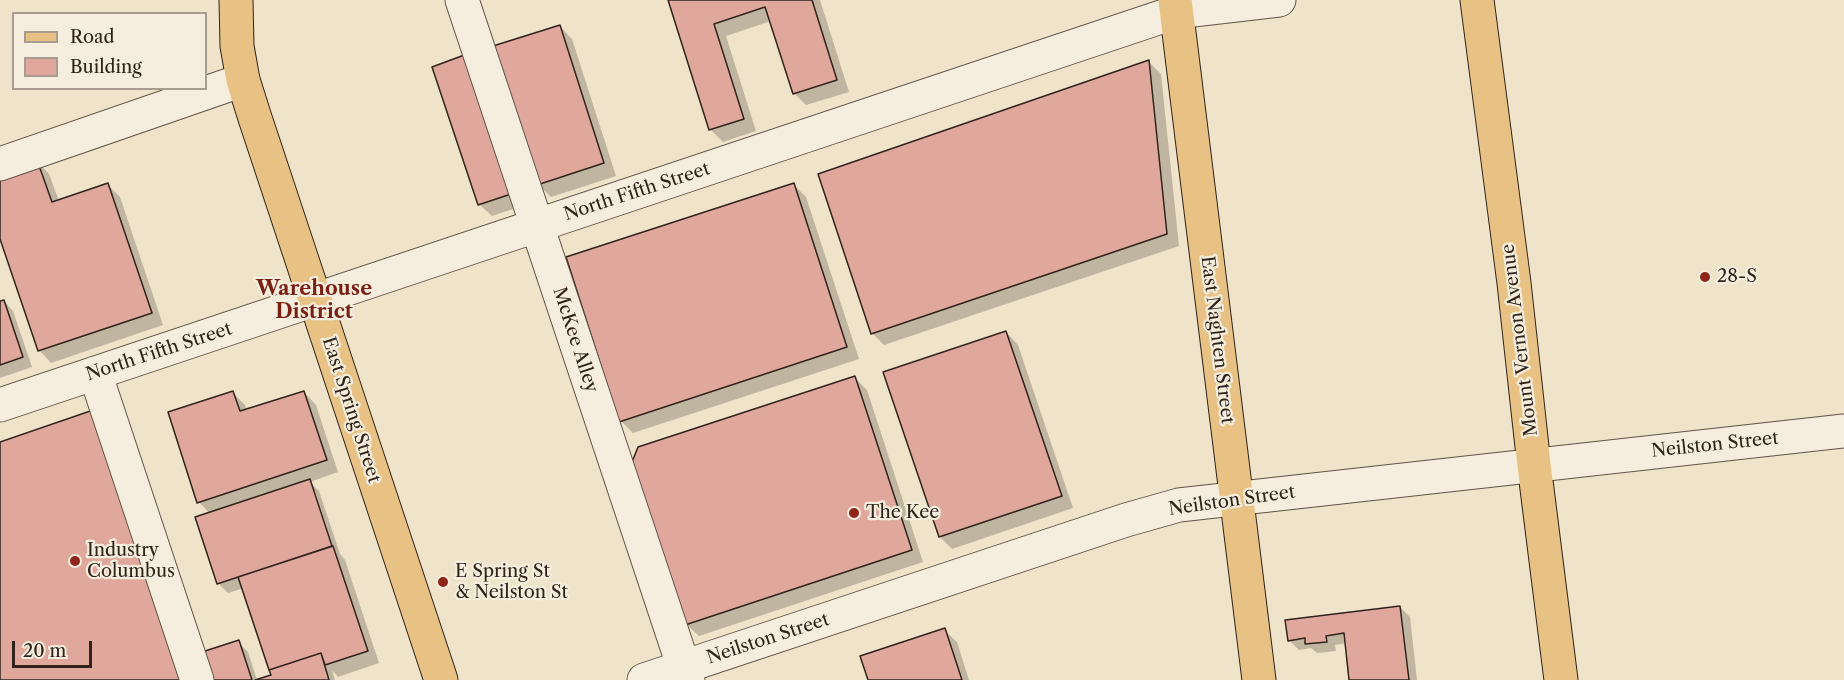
<!DOCTYPE html>
<style>
body{margin:0}
#map{position:relative;width:1844px;height:680px;overflow:hidden;background:#efe3ca;font-family:"Libre Caslon Text",serif}
canvas{display:block}
.legend{position:absolute;left:12px;top:12px;width:195px;height:78px;box-sizing:border-box;background:#f5eddd;border:2px solid #a79c8f;margin:0;padding:8px 10px;list-style:none;font-size:18px;color:#31231a}
.legend li{display:flex;align-items:center;gap:12px;height:30px}
.legend b{width:30px;border:2px solid #a79c8f}
.scale{position:absolute;left:12px;top:641px;width:80px;height:27px;box-sizing:border-box;border:3px solid #31231a;border-top:0;padding-left:8px;font-size:18px;line-height:21px;white-space:nowrap;color:#31231a;-webkit-text-stroke:4px #f5eddd;paint-order:stroke}
</style>
<div id="map">
<canvas width="1844" height="680"></canvas>
<ul class="legend">
<li><b style="height:8px;background:#e8c285"></b>Road</li>
<li><b style="height:16px;background:#e0a89d"></b>Building</li>
</ul>
<div class="scale">20 m</div>
</div>
<script>
const c = document.querySelector('canvas').getContext('2d');
c.lineJoin = 'round';
function fill(path, color) {
  c.fillStyle = color;
  c.fill(path, 'evenodd');
}
function poly(rows) {
  const path = new Path2D();
  for (const r of rows) {
    path.moveTo(r[0], r[1]);
    for (let i = 2; i < r.length; i += 2) path.lineTo(r[i], r[i + 1]);
  }
  return path;
}
function stroke(path, color, width, dash) {
  c.strokeStyle = color;
  c.lineWidth = width;
  c.lineCap = dash ? 'butt' : 'round';
  c.setLineDash(dash || []);
  c.stroke(path);
}
function drawText(font, color, halo, rows, align = 'center') {
  c.font = font + ' "Libre Caslon Text",serif';
  c.lineWidth = 4.5;
  c.setLineDash([]);
  c.textBaseline = 'middle';
  c.strokeStyle = halo;
  c.fillStyle = color;
  for (const [text, x, y, turn = 0] of rows) {
    c.save();
    c.translate(x, y);
    c.rotate((+turn || 0) * Math.PI / 180);
    c.textAlign = isNaN(turn) ? turn : align;
    if (halo) c.strokeText(text, 0, 0);
    c.fillText(text, 0, 0);
    c.restore();
  }
}
fill(poly([
 [670,0,820,0,849,92,806,105,794,93,771,21,726,36,756,131,723,142,710,129],
 [560,26,572,39,616,176,551,197,538,184],
 [467,56,525,205,492,216,479,204],
 [1149,62,1161,74,1179,246,884,345,872,333],
 [37,161,49,174,59,201,108,185,120,197,163,325,51,363,39,350,0,235],
 [793,184,806,197,859,359,633,433,621,421],
 [4,301,13,311,32,367,0,378,0,303],
 [1006,332,1018,345,1073,508,952,549,940,537],
 [854,377,867,390,923,562,699,636,686,624],
 [304,392,316,405,338,472,310,482,319,491,340,554,345,560,379,663,338,677,332,670,335,680,260,680,273,676,244,588,228,593,218,583,210,514,199,502,233,393,245,405,247,411],
 [312,491,315,491,335,553,333,554],
 [1400,607,1410,617,1417,680,1351,680,1346,643,1335,645,1336,651,1317,653,1311,648,1299,650,1289,640],
 [944,630,957,642,969,680,870,680],
 [238,642,248,652,257,680,212,680]
]), '#0003');
const building = poly([
 [668,0,812,0,837,80,793,94,765,7,714,24,744,119,709,130,668,0],
 [560,25,604,163,537,185,493,46,560,25],
 [467,54,514,193,478,205,432,67,467,54],
 [1149,60,1167,234,871,334,818,174,1149,60],
 [37,160,52,202,108,183,152,313,38,351,0,239,0,172,37,160],
 [794,183,847,347,619,422,566,257,794,183],
 [4,300,23,357,0,365,0,301,4,300],
 [1006,331,1062,496,939,537,883,372,1006,331],
 [855,376,912,550,685,625,632,462,638,447,855,376],
 [233,391,240,411,304,391,327,460,197,503,168,412,233,391],
 [99,408,189,680,0,680,0,442,99,408],
 [310,479,332,546,217,584,195,517,310,479],
 [333,546,368,651,325,665,321,653,269,670,238,577,333,546],
 [1400,606,1409,680,1349,680,1344,633,1326,636,1327,642,1305,644,1305,638,1288,641,1285,620,1400,606],
 [945,628,962,680,868,680,860,656,945,628],
 [239,640,252,680,211,680,202,652,239,640],
 [321,653,329,680,255,680,271,675,269,670,321,653]
]);
fill(building, '#e0a89d');
stroke(building, '#31231a', 1.5);
const minor = poly([
 [462,0,688,680],
 [0,164,243,80],
 [95,373,197,680],
 [0,405,1176,12,1279,0],
 [644,680,1126,520,1179,505,1844,431]
]);
const major = poly([
 [236,0,237,46,243,80,255,118,441,680],
 [1175,0,1259,680],
 [1477,0,1514,283,1534,465,1561,680]
]);
stroke(minor, '#605346', 35);
stroke(major, '#31231a', 35);
stroke(minor, '#f5eddd', 33);
stroke(major, '#e8c285', 33);
for (const [x, y, r, color] of [
 [1705,277,6,"#8f2418"],
 [854,513,6,"#8f2418"],
 [75,561,6,"#8f2418"],
 [443,582,6,"#8f2418"]
]) {
  const dot = new Path2D();
  dot.arc(x, y, r, 0, 2 * Math.PI);
  c.fillStyle = color;
  c.fill(dot);
  stroke(dot, '#f5eddd', 2);
}
drawText('18px', '#31231a', '#f5eddd', [
 ["North Fifth Street",637,192,-18],
 ["McKee Alley",575,340,72],
 ["East Naghten Street",1217,340,83],
 ["Mount Vernon Avenue",1520,340,-97],
 ["North Fifth Street",159,352,-18],
 ["East Spring Street",351,410,72],
 ["Neilston Street",1715,445,-6],
 ["Neilston Street",1232,501,-8],
 ["Neilston Street",768,639,-18]
]);
drawText('18px', '#31231a', '#f5eddd', [
 ["28-S",1717,277],
 ["The Kee",866,513],
 ["Industry",87,551],
 ["Columbus",87,572],
 ["E Spring St",455,572],
 ["& Neilston St",455,593]
], 'left');
drawText('bold 20px', '#7a1f14', '#f5eddd', [
 ["Warehouse",314,289],
 ["District",314,312]
]);
</script>
